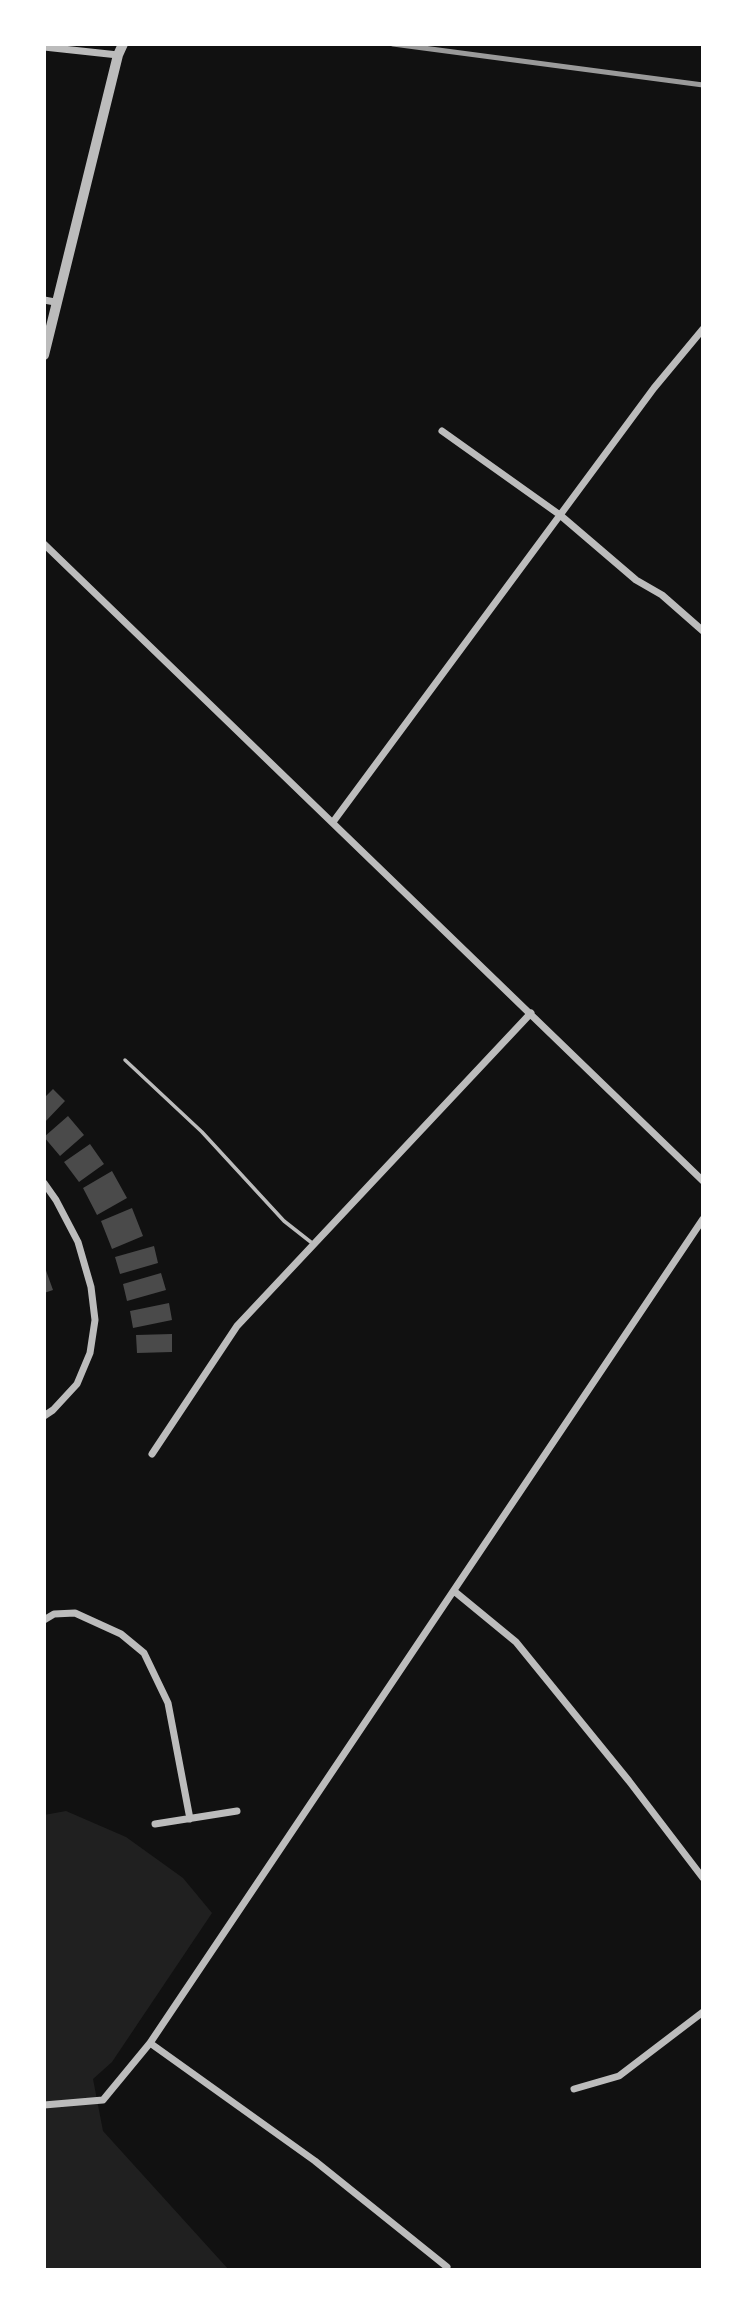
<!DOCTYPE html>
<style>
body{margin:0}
#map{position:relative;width:747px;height:2314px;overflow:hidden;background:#111;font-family:"Public Sans",sans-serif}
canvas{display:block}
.frame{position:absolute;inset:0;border:46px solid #fff;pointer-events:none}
</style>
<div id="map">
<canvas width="747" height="2314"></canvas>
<div class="frame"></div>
</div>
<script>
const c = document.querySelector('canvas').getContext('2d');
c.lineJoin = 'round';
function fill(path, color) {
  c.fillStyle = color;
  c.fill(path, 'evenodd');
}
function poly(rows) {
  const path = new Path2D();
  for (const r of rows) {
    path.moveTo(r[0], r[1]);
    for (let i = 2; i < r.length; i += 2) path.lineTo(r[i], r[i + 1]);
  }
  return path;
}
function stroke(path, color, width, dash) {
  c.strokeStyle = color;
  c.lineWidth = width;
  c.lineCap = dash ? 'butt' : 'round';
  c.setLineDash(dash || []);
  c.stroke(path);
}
fill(poly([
 [66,1811,126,1837,183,1878,212,1913,112,2062,93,2079,103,2131,229,2270,44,2270,44,1815]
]), '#202020');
fill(poly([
 [53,1089,65,1101,44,1123,44,1098],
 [68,1116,84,1135,60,1156,44,1137],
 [90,1144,104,1164,79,1182,64,1162],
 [112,1171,127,1198,97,1215,83,1188],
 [132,1208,143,1236,112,1249,101,1221],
 [154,1246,158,1263,120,1274,115,1257],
 [44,1265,53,1290,44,1293],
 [161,1273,166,1290,127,1301,123,1284],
 [169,1303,172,1320,133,1328,130,1311],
 [172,1334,172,1352,137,1353,136,1335]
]), '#4a4a4a');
stroke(poly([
 [125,1060,202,1132,284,1221,312,1243]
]), '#bcbcbc', 3.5);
stroke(poly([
 [44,47,118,55],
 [44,300,55,302],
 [442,431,560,515,636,580,662,595,703,631],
 [44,544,703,1181],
 [333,822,654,388,703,329],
 [44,1183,56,1200,78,1242,91,1287,95,1320,90,1353,77,1384,53,1410,44,1416],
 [152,1454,237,1326,531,1013],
 [454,1591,516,1642,629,1781,703,1878],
 [44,1620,54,1614,75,1613,121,1634,144,1653,168,1703,190,1819],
 [155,1824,237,1811],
 [150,2043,315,2161,447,2267],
 [574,2089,619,2076,703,2012],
 [44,2105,103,2100,150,2043,703,1219]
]), '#bcbcbc', 7);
stroke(poly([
 [44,355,118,55,123,44]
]), '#bcbcbc', 10);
stroke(poly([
 [393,44,703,85]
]), '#9a9a9a', 5);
</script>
